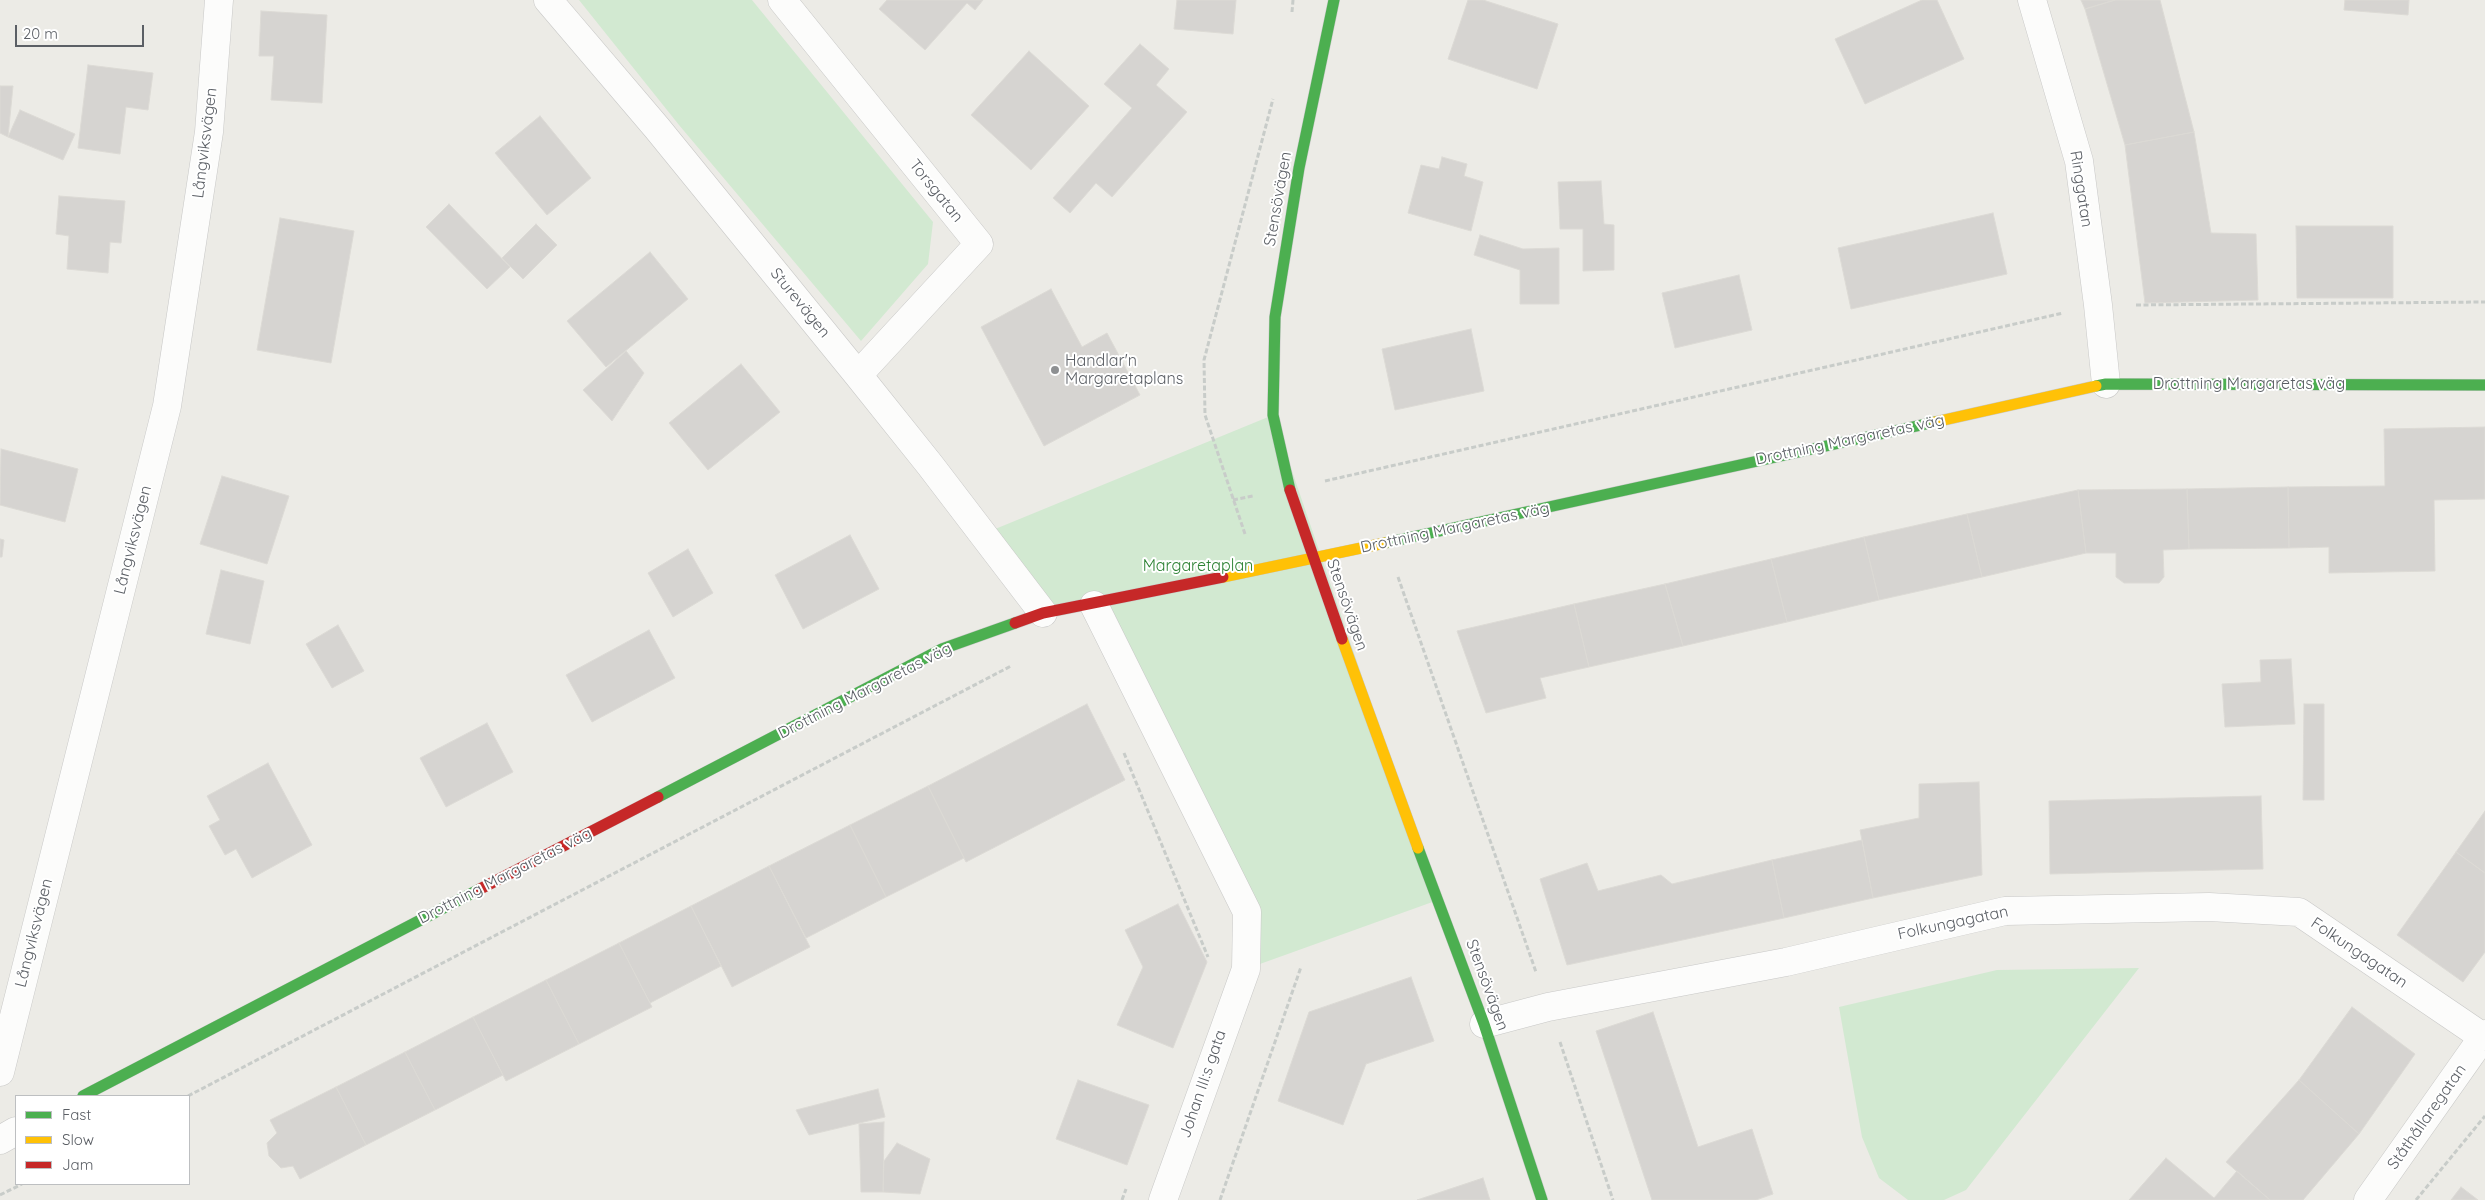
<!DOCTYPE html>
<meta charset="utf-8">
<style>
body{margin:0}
#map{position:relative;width:2485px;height:1200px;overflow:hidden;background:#ecebe6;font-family:Quicksand,sans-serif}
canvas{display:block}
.legend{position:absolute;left:15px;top:1095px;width:175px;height:90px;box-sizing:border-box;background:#fff;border:1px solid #bdbfc1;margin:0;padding:6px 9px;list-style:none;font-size:15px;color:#5b5f65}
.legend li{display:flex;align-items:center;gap:10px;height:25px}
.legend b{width:25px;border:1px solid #bdbfc1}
.scale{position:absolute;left:15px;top:25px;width:129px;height:22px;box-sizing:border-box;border:2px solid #5b5f65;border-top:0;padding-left:6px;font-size:15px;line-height:18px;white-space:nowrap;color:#5b5f65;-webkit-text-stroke:4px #fff;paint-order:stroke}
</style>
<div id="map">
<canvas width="2485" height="1200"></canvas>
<ul class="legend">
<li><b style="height:6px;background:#4caf50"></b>Fast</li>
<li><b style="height:6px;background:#ffc107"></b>Slow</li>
<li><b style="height:6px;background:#c62828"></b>Jam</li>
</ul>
<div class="scale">20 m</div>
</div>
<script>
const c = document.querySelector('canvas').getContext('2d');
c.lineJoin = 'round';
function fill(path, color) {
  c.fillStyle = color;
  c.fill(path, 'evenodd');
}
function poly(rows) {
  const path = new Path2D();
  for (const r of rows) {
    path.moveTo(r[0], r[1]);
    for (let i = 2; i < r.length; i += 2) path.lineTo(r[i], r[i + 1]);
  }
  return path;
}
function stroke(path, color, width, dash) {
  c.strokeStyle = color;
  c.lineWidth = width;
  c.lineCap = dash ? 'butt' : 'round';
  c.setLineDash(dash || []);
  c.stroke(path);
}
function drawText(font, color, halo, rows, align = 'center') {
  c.font = font + ' Quicksand,sans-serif';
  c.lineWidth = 4;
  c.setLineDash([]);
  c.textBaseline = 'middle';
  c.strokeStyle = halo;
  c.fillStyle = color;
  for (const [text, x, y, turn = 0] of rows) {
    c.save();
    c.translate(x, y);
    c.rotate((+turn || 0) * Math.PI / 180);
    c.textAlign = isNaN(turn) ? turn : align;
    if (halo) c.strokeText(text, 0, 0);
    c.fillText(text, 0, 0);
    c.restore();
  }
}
fill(poly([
 [579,0,752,0,933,222,928,264,861,341,679,125],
 [1273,415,1438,900,1246,969,1247,912,1094,605,1043,613,983,534],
 [2139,968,1966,1190,1944,1200,1908,1200,1879,1178,1862,1137,1839,1007,1997,970]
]), '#d2e9d1');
const building = poly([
 [887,0,983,0,975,10,967,3,925,50,879,9,887,0],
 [1177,0,1236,0,1233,34,1174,29,1177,0],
 [1468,0,1483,0,1558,24,1537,89,1448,59,1468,0],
 [1922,0,1937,0,1964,59,1865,104,1835,39,1922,0],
 [2081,0,2115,0,2085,9,2081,0],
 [2115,0,2160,0,2194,132,2125,145,2085,9,2115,0],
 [2345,0,2409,0,2408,15,2344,10,2345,0],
 [261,11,327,15,322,103,271,100,274,56,259,56,261,11],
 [1140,44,1169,69,1156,85,1187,112,1112,197,1096,183,1070,213,1053,198,1132,108,1104,84,1140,44],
 [1029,51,1089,106,1031,170,971,115,1029,51],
 [88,65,153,73,148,110,126,107,120,154,78,148,88,65],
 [0,86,13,86,8,137,0,133,0,86],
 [20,110,75,134,63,160,8,137,20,110],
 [540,116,591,178,547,215,495,153,540,116],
 [2194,132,2211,233,2256,234,2258,300,2145,303,2125,145,2194,132],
 [1442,157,1467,164,1464,176,1483,182,1471,231,1408,213,1421,165,1439,169,1442,157],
 [1601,181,1604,224,1614,225,1614,270,1583,271,1583,229,1560,229,1558,182,1601,181],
 [59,196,125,201,121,243,110,242,108,273,67,269,69,236,56,234,59,196],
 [449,204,510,267,487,289,426,227,449,204],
 [1993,213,2007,274,1851,309,1838,248,1993,213],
 [280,218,354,231,331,363,257,350,280,218],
 [536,224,557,245,523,279,502,258,536,224],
 [2296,226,2393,226,2393,298,2297,298,2296,226],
 [1480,235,1523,249,1559,248,1559,304,1520,304,1520,270,1474,255,1480,235],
 [650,252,688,299,606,367,567,321,650,252],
 [1739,275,1752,330,1675,348,1662,293,1739,275],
 [1051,289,1082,347,1107,333,1140,395,1044,446,981,327,1051,289],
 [1471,329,1484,391,1395,410,1382,349,1471,329],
 [626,351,644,373,612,421,583,390,626,351],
 [741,364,780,412,708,470,669,423,741,364],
 [2485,427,2485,499,2434,500,2435,571,2329,573,2329,547,2289,548,2288,487,2385,486,2384,429,2485,427],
 [1,449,78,469,65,522,0,505,1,449],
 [222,476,289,496,267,564,200,544,222,476],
 [2288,487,2289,548,2189,549,2187,489,2288,487],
 [2187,489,2189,549,2163,550,2164,577,2159,583,2124,583,2116,577,2116,553,2086,553,2078,490,2187,489],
 [2078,490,2086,553,1982,577,1967,514,2078,490],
 [1967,514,1982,577,1879,600,1864,537,1967,514],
 [850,535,879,589,803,629,775,575,850,535],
 [1864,537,1879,600,1787,622,1771,559,1864,537],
 [0,539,4,540,2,557,0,557,0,539],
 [688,549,713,593,673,617,648,573,688,549],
 [1771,559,1787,622,1683,646,1665,584,1771,559],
 [221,570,264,581,250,644,206,634,221,570],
 [1665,584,1683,646,1589,667,1574,604,1665,584],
 [1574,604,1589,667,1540,678,1546,698,1486,713,1457,631,1574,604],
 [338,625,364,671,332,688,306,644,338,625],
 [649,630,675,678,592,722,566,675,649,630],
 [2291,659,2295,724,2225,727,2222,684,2261,682,2260,660,2291,659],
 [1087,704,1125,780,966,862,928,786,1087,704],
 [2304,704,2324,704,2324,800,2303,800,2304,704],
 [487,723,513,772,446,807,420,758,487,723],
 [268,763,312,845,252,878,236,849,225,855,209,826,220,820,207,796,268,763],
 [1979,782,1982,875,1873,898,1860,830,1919,818,1919,784,1979,782],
 [928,786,964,858,886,897,850,825,928,786],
 [2261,796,2263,869,2050,874,2049,801,2261,796],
 [2485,811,2485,873,2456,852,2485,811],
 [850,825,886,897,806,938,769,866,850,825],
 [1862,840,1873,898,1784,918,1772,860,1862,840],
 [2456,852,2485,873,2485,952,2463,982,2397,935,2456,852],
 [1772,860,1784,918,1567,965,1540,879,1587,863,1598,891,1661,875,1672,884,1772,860],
 [769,866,810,947,732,987,691,906,769,866],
 [1178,904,1207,962,1173,1048,1117,1025,1143,967,1125,930,1178,904],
 [691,906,721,966,650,1003,619,943,691,906],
 [619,943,652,1007,579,1044,546,980,619,943],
 [1411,977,1434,1041,1366,1064,1343,1125,1278,1101,1309,1012,1411,977],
 [546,980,579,1044,506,1081,473,1017,546,980],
 [2352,1007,2415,1054,2359,1134,2299,1080,2352,1007],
 [1653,1012,1698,1147,1752,1129,1773,1194,1756,1200,1652,1200,1596,1031,1653,1012],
 [473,1017,503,1075,435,1110,405,1052,473,1017],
 [405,1052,435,1110,366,1145,336,1087,405,1052],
 [1078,1080,1149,1105,1127,1165,1056,1139,1078,1080],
 [2299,1080,2359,1134,2303,1200,2270,1200,2226,1162,2299,1080],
 [336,1087,366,1145,300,1179,293,1166,281,1168,269,1156,267,1143,277,1133,270,1120,336,1087],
 [878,1089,885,1117,809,1135,796,1110,878,1089],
 [884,1122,883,1192,861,1192,859,1124,884,1122],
 [897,1143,930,1159,920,1194,883,1192,884,1161,897,1143],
 [2166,1158,2214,1198,2237,1171,2270,1200,2129,1200,2166,1158],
 [1483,1178,1490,1200,1417,1200,1483,1178],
 [2461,1187,2478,1200,2451,1200,2461,1187]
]);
fill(building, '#d6d4d1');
stroke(building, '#dcdad5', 1);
const street = poly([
 [548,0,657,128,858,375,930,465,1043,613],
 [782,0,979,244,858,375],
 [2032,0,2079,161,2098,305,2106,384],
 [1094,605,1247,912,1246,969,1163,1200],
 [1484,1024,1548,1007,1786,962,2005,911,2209,907,2299,912,2483,1037],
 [0,1072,167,406,209,132,219,0],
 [0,1140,16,1131],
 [2368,1200,2485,1034]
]);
const fast = poly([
 [2096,386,2106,384,2485,385],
 [1290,490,1273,415,1275,317,1299,168,1334,0],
 [1385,543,1935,422],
 [658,797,942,649,1015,623],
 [1418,848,1484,1024,1542,1200],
 [83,1096,480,889]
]);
const slow = poly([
 [1935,422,2096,386],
 [1223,577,1385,543],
 [1342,639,1418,848]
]);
const jam = poly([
 [1290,490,1342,639],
 [1015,623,1043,613,1223,577],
 [480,889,658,797]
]);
stroke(street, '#c8c8c7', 29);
stroke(fast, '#c8c9c8', 12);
stroke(slow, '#c8c9c8', 12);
stroke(jam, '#c8c9c8', 12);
stroke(poly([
 [1292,12,1293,0],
 [2136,305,2485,302],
 [1325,481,2063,313],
 [1233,500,1253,496],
 [1245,534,1205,415,1204,360,1273,99],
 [1398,577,1536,972],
 [1124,753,1208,957],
 [1560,1042,1613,1200],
 [188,1096,1011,666],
 [0,1195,22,1184],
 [1122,1200,1126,1189],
 [1220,1200,1301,967],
 [2416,1200,2485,1116]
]), '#c8ccc9', 3, [5, 2.5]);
stroke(street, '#fcfcfb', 28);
stroke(fast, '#4caf50', 11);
stroke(slow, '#ffc107', 11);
stroke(jam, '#c62828', 11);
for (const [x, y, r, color] of [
 [1055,370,5,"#8e9092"]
]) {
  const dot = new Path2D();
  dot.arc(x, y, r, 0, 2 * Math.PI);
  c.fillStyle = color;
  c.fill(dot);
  stroke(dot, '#fff', 2);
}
drawText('16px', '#5b5f65', '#fff', [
 ["Långviksvägen",205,143,-83],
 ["Ringgatan",2081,189,81],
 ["Torsgatan",936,191,51],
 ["Stensövägen",1278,199,-80],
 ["Sturevägen",800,303,51],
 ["Drottning Margaretas väg",2249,384],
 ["Drottning Margaretas väg",1850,440,-12],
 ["Drottning Margaretas väg",1455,528,-12],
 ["Långviksvägen",133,540,-76],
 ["Stensövägen",1347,605,71],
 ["Drottning Margaretas väg",865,691,-27],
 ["Drottning Margaretas väg",505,876,-27],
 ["Folkungagatan",1953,923,-12],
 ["Långviksvägen",34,933,-76],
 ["Folkungagatan",2359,953,34],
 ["Stensövägen",1487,985,70],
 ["Johan III:s gata",1203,1084,-71],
 ["Ståthållaregatan",2427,1117,-55]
]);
drawText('16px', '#5b5f65', '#fff', [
 ["Handlar'n",1065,361],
 ["Margaretaplans",1065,379]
], 'left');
drawText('16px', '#2d8234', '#fff', [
 ["Margaretaplan",1198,566]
]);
</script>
